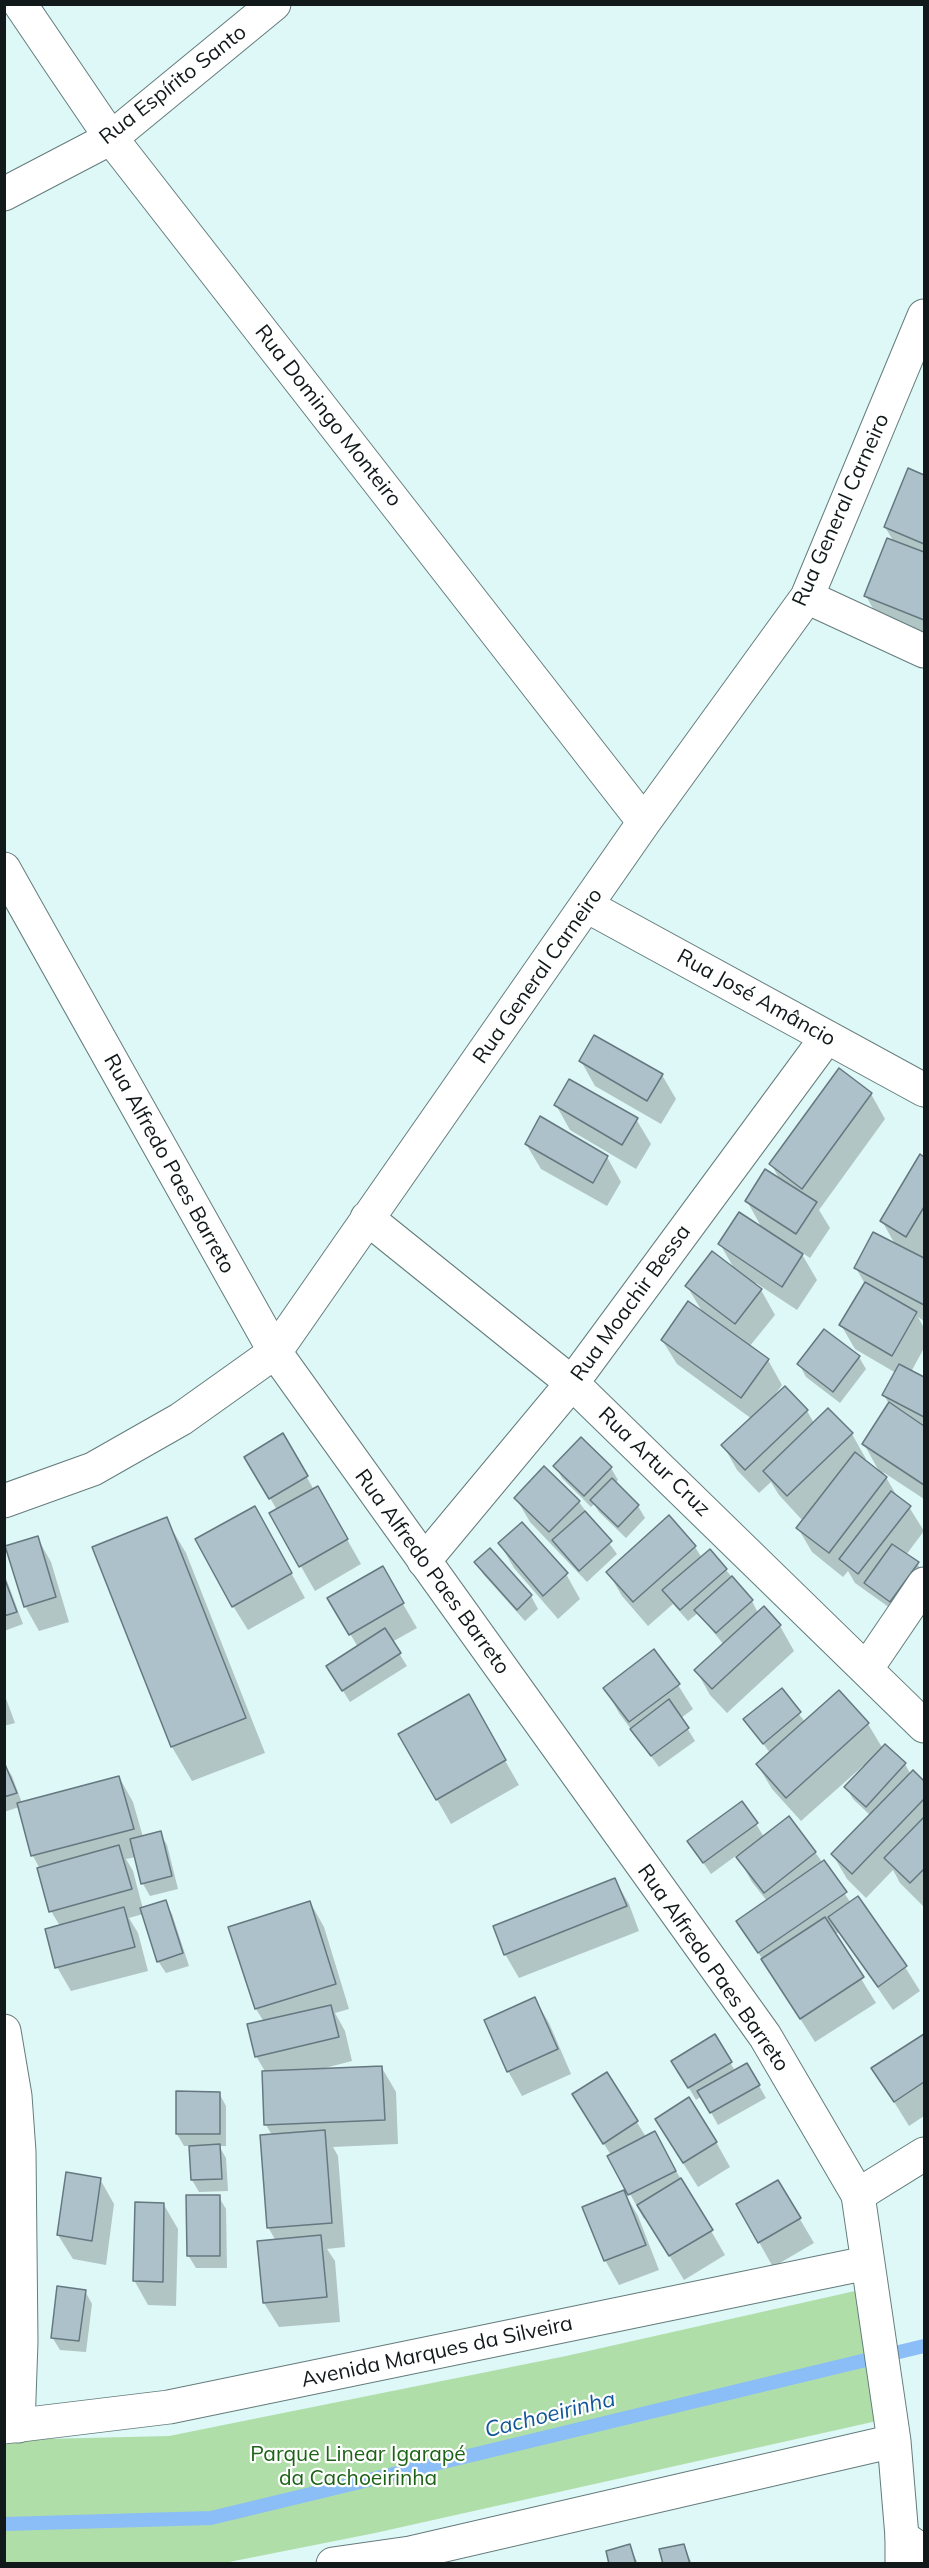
<!DOCTYPE html>
<meta charset="utf-8">
<style>
body{margin:0}
#map{position:relative;width:929px;height:2568px;overflow:hidden;background:#def7f7;font-family:Mulish,sans-serif}
canvas{display:block}
.frame{position:absolute;inset:0;border:6px solid #11191a;pointer-events:none}
</style>
<div id="map">
<canvas width="929" height="2568"></canvas>
<div class="frame"></div>
</div>
<script>
const c = document.querySelector('canvas').getContext('2d');
c.lineJoin = 'round';
function fill(path, color) {
  c.fillStyle = color;
  c.fill(path, 'evenodd');
}
function poly(rows) {
  const path = new Path2D();
  for (const r of rows) {
    path.moveTo(r[0], r[1]);
    for (let i = 2; i < r.length; i += 2) path.lineTo(r[i], r[i + 1]);
  }
  return path;
}
function stroke(path, color, width, dash) {
  c.strokeStyle = color;
  c.lineWidth = width;
  c.lineCap = dash ? 'butt' : 'round';
  c.setLineDash(dash || []);
  c.stroke(path);
}
function drawText(font, color, halo, rows, align = 'center') {
  c.font = font + ' Mulish,sans-serif';
  c.lineWidth = 4.5;
  c.setLineDash([]);
  c.textBaseline = 'middle';
  c.strokeStyle = halo;
  c.fillStyle = color;
  for (const [text, x, y, turn = 0] of rows) {
    c.save();
    c.translate(x, y);
    c.rotate((+turn || 0) * Math.PI / 180);
    c.textAlign = isNaN(turn) ? turn : align;
    if (halo) c.strokeText(text, 0, 0);
    c.fillText(text, 0, 0);
    c.restore();
  }
}
fill(poly([
 [855,2291,877,2421,375,2533,219,2564,5,2563,4,2440,169,2436,566,2356]
]), '#afdea9');
fill(poly([
 [909,470,924,477,924,638,880,621,866,596,894,542,885,527],
 [581,1061,662,1075,676,1099,661,1124,595,1086],
 [871,1094,885,1119,819,1210,830,1228,810,1258,800,1251,817,1280,797,1310,756,1283,755,1286,761,1290,775,1315,749,1347,768,1360,782,1385,774,1396,807,1411,814,1423,852,1434,866,1459,864,1461,880,1473,864,1444,889,1404,884,1395,896,1373,855,1349,841,1325,865,1284,856,1268,896,1246,882,1221,921,1156,924,1159,924,1254,922,1259,924,1260,924,1321,918,1317,924,1328,924,1348,911,1372,924,1379,924,1499,883,1472,898,1498,909,1507,924,1531,906,1555,917,1563,924,1576,897,1613,855,1583,848,1571,843,1577,812,1552,798,1528,803,1521,779,1495,771,1482,759,1493,737,1470,723,1445,752,1419,677,1364,662,1340,703,1313,687,1286,735,1270,720,1244,763,1230,747,1201,780,1180,771,1164],
 [556,1105,636,1119,651,1144,636,1169,570,1130],
 [526,1144,607,1157,621,1182,607,1206,541,1169],
 [859,1357,866,1369,840,1403,806,1377,799,1364],
 [283,1435,314,1490,318,1488,361,1564,315,1591,271,1514,277,1510,246,1457],
 [555,1466,611,1468,618,1480,615,1483,638,1506,645,1518,626,1538,599,1512,594,1504,591,1507,562,1478],
 [516,1498,579,1502,617,1554,587,1582,530,1522],
 [166,1519,186,1553,265,1753,192,1781,172,1747,94,1547],
 [269,1533,305,1598,248,1630,233,1606],
 [37,1537,51,1562,69,1622,39,1631,25,1606],
 [500,1544,566,1574,580,1599,558,1619,514,1568],
 [695,1547,702,1558,710,1551,752,1601,758,1613,764,1608,780,1626,794,1651,727,1713,710,1695,696,1670,724,1645,698,1613,688,1621,673,1604,648,1626,622,1596,608,1572],
 [490,1550,531,1596,538,1609,525,1621,483,1574,476,1562],
 [382,1568,417,1628,392,1642,407,1666,350,1702,335,1678,358,1647,329,1599],
 [4,1573,23,1624,4,1631],
 [678,1685,693,1709,681,1718,695,1741,659,1767,619,1713,605,1688],
 [781,1690,805,1722,839,1692,868,1724,883,1749,905,1764,911,1775,913,1772,924,1783,924,1907,900,1883,893,1870,866,1898,847,1879,833,1855,871,1816,853,1799,846,1787,866,1766,864,1765,801,1821,772,1789,757,1764,770,1753,745,1719],
 [4,1693,15,1723,4,1726],
 [468,1696,519,1785,451,1824,400,1735],
 [4,1764,12,1776,22,1803,119,1777,133,1802,143,1837,160,1833,167,1845,178,1889,150,1896,143,1884,136,1857,126,1859,133,1871,143,1909,165,1902,172,1914,189,1966,166,1973,158,1961,143,1914,129,1918,138,1933,148,1971,71,1991,57,1967,60,1926,51,1911,40,1869,33,1856,19,1807,4,1812],
 [756,1824,764,1837,815,1852,851,1903,905,1967,920,1991,893,2010,839,1932,834,1935,876,2003,815,2042,738,1921,767,1901,752,1882,737,1855,711,1874,689,1842],
 [615,1880,629,1904,639,1931,519,1978,505,1954],
 [310,1902,324,1927,349,2009,335,2013,345,2031,352,2061,321,2069,382,2068,396,2092,398,2144,333,2147,338,2156,345,2247,327,2249,335,2261,340,2322,279,2327,264,2303,276,2241,268,2227,272,2135,266,2125,266,2073,256,2056,264,2022,256,2009,230,1927],
 [535,1999,549,2023,571,2074,522,2096,508,2071],
 [715,2036,735,2071,747,2065,766,2098,718,2125,702,2096,696,2100,673,2061],
 [924,2036,924,2116,909,2126,873,2068],
 [607,2074,646,2137,668,2157,725,2255,684,2280,646,2217,644,2219,609,2156,611,2155,588,2119],
 [219,2093,226,2106,226,2146,219,2146,226,2158,228,2191,199,2192,192,2180,191,2146,184,2146,177,2134],
 [716,2142,730,2167,698,2187,671,2144],
 [100,2179,114,2204,106,2265,73,2259,58,2235],
 [778,2182,814,2243,773,2267,738,2205],
 [624,2192,638,2216,659,2270,619,2285,605,2260],
 [219,2197,226,2209,227,2268,196,2268,188,2255],
 [164,2205,178,2229,176,2306,148,2305,134,2280],
 [85,2291,92,2304,86,2352,60,2350,52,2337],
 [684,2545,692,2564,665,2564],
 [630,2546,638,2564,611,2564]
]), '#0003');
stroke(poly([
 [4,2524,211,2518,924,2346]
]), '#8bbdf7', 14);
const building = poly([
 [908,468,924,475,924,544,884,527,908,468],
 [887,538,924,552,924,620,864,596,887,538],
 [594,1035,663,1074,647,1101,579,1061,594,1035],
 [839,1068,872,1093,802,1189,769,1164,839,1068],
 [569,1079,638,1118,622,1145,554,1105,569,1079],
 [540,1116,608,1156,593,1183,525,1144,540,1116],
 [920,1154,924,1157,924,1207,906,1237,880,1221,920,1154],
 [765,1169,817,1202,796,1234,745,1201,765,1169],
 [739,1212,803,1254,782,1287,718,1244,739,1212],
 [873,1232,924,1258,924,1305,854,1268,873,1232],
 [712,1251,762,1289,735,1324,685,1286,712,1251],
 [865,1282,917,1312,892,1356,839,1325,865,1282],
 [688,1301,769,1359,741,1398,661,1340,688,1301],
 [824,1329,860,1356,833,1392,797,1364,824,1329],
 [899,1364,924,1377,924,1417,882,1395,899,1364],
 [785,1386,808,1410,745,1470,721,1445,785,1386],
 [889,1402,924,1426,924,1485,862,1444,889,1402],
 [828,1408,853,1433,787,1496,763,1471,828,1408],
 [283,1433,308,1476,269,1499,244,1457,283,1433],
 [581,1437,612,1467,584,1496,553,1466,581,1437],
 [855,1452,887,1477,829,1553,796,1528,855,1452],
 [544,1466,580,1501,549,1532,514,1498,544,1466],
 [612,1478,639,1505,618,1527,590,1500,612,1478],
 [318,1486,348,1539,299,1567,269,1513,318,1486],
 [891,1491,911,1506,858,1574,839,1559,891,1491],
 [255,1506,292,1573,232,1607,195,1539,255,1506],
 [585,1511,612,1541,579,1571,552,1540,585,1511],
 [669,1515,696,1546,633,1602,606,1572,669,1515],
 [167,1517,246,1718,171,1747,92,1547,167,1517],
 [522,1522,568,1573,543,1596,498,1543,522,1522],
 [38,1536,56,1597,24,1607,5,1546,38,1536],
 [892,1544,919,1562,890,1602,864,1583,892,1544],
 [490,1548,532,1595,517,1610,474,1562,490,1548],
 [710,1549,727,1569,680,1610,662,1590,710,1549],
 [383,1566,404,1603,349,1635,327,1598,383,1566],
 [732,1576,753,1600,716,1633,694,1610,732,1576],
 [4,1577,17,1612,4,1616,4,1577],
 [764,1606,781,1625,712,1689,694,1670,764,1606],
 [385,1628,401,1653,342,1691,326,1666,385,1628],
 [654,1649,680,1684,629,1722,603,1688,654,1649],
 [782,1688,801,1712,763,1744,743,1719,782,1688],
 [839,1690,869,1723,786,1798,756,1764,839,1690],
 [469,1694,506,1760,436,1800,398,1734,469,1694],
 [669,1699,689,1728,651,1756,630,1729,669,1699],
 [885,1744,906,1763,866,1807,844,1787,885,1744],
 [4,1762,17,1793,4,1797,4,1762],
 [913,1770,924,1781,924,1799,852,1874,831,1854,913,1770],
 [119,1776,134,1829,31,1856,17,1803,119,1776],
 [742,1801,758,1823,703,1863,687,1841,742,1801],
 [789,1816,816,1852,764,1893,736,1857,789,1816],
 [924,1817,924,1869,910,1883,884,1858,924,1817],
 [161,1831,172,1876,141,1884,130,1839,161,1831],
 [119,1845,132,1889,49,1912,37,1868,119,1845],
 [824,1860,847,1892,758,1953,736,1921,824,1860],
 [615,1878,627,1906,504,1955,493,1926,615,1878],
 [858,1896,907,1966,878,1987,828,1917,858,1896],
 [166,1900,183,1953,157,1962,140,1908,166,1900],
 [310,1901,336,1984,255,2009,228,1927,310,1901],
 [124,1907,135,1947,55,1968,45,1929,124,1907],
 [825,1917,864,1977,800,2019,761,1959,825,1917],
 [535,1997,558,2049,507,2072,484,2020,535,1997],
 [331,2005,339,2037,255,2057,247,2024,331,2005],
 [715,2034,732,2062,688,2088,671,2061,715,2034],
 [924,2034,924,2082,894,2102,871,2068,924,2034],
 [747,2063,760,2085,710,2113,697,2091,747,2063],
 [382,2066,385,2120,264,2125,262,2071,382,2066],
 [607,2072,638,2121,603,2144,572,2094,607,2072],
 [176,2091,220,2092,220,2134,176,2134,176,2091],
 [689,2097,717,2142,683,2163,655,2119,689,2097],
 [325,2130,332,2223,267,2228,260,2135,325,2130],
 [655,2131,676,2171,628,2195,607,2156,655,2131],
 [220,2144,222,2179,191,2180,189,2146,220,2144],
 [66,2172,101,2178,92,2241,57,2235,66,2172],
 [681,2178,713,2230,669,2256,637,2205,681,2178],
 [778,2180,801,2218,758,2243,736,2204,778,2180],
 [624,2190,646,2245,604,2261,582,2207,624,2190],
 [186,2195,220,2195,220,2256,187,2256,186,2195],
 [135,2202,164,2203,163,2282,133,2281,135,2202],
 [321,2235,327,2297,263,2303,257,2241,321,2235],
 [57,2286,86,2290,79,2341,51,2338,57,2286],
 [630,2544,636,2564,609,2564,606,2551,630,2544],
 [684,2544,690,2564,663,2564,659,2549,684,2544]
]);
fill(building, '#acc1c9');
stroke(building, '#657880', 1.5);
const street = poly([
 [20,4,111,138,644,822],
 [4,194,111,138,274,4],
 [807,597,924,651],
 [587,906,924,1090],
 [367,1218,572,1383,924,1726],
 [4,1501,93,1469,181,1419,275,1352,644,822,807,597,924,316],
 [424,1561,572,1383,827,1037],
 [867,1668,924,1584],
 [4,2031,15,2096,19,2152,21,2342,18,2426],
 [858,2195,924,2154],
 [902,2537,924,2552]
]);
const secondary = poly([
 [4,869,275,1352,765,2036,858,2195,894,2441,902,2537,902,2564],
 [4,2427,169,2407,867,2263],
 [333,2564,410,2553,894,2441]
]);
stroke(street, '#657c7c', 35);
stroke(secondary, '#657c7c', 35);
stroke(street, '#fff', 33);
stroke(secondary, '#fff', 33);
drawText('21px', '#11191a', '#fff', [
 ["Rua Espírito Santo",173,85,-38],
 ["Rua Domingo Monteiro",328,416,52],
 ["Rua General Carneiro",841,510,-66],
 ["Rua General Carneiro",538,976,-55],
 ["Rua José Amâncio",756,998,29],
 ["Rua Alfredo Paes Barreto",169,1164,61],
 ["Rua Moachir Bessa",631,1303,-54],
 ["Rua Artur Cruz",654,1462,44],
 ["Rua Alfredo Paes Barreto",432,1572,54],
 ["Rua Alfredo Paes Barreto",713,1968,55],
 ["Avenida Marques da Silveira",437,2352,-12]
]);
drawText('21px', '#1d6317', '#fff', [
 ["Parque Linear Igarapé",358,2455],
 ["da Cachoeirinha",358,2479]
]);
drawText('italic 22px', '#10569a', '#fff', [
 ["Cachoeirinha",550,2415,-14]
]);
</script>
